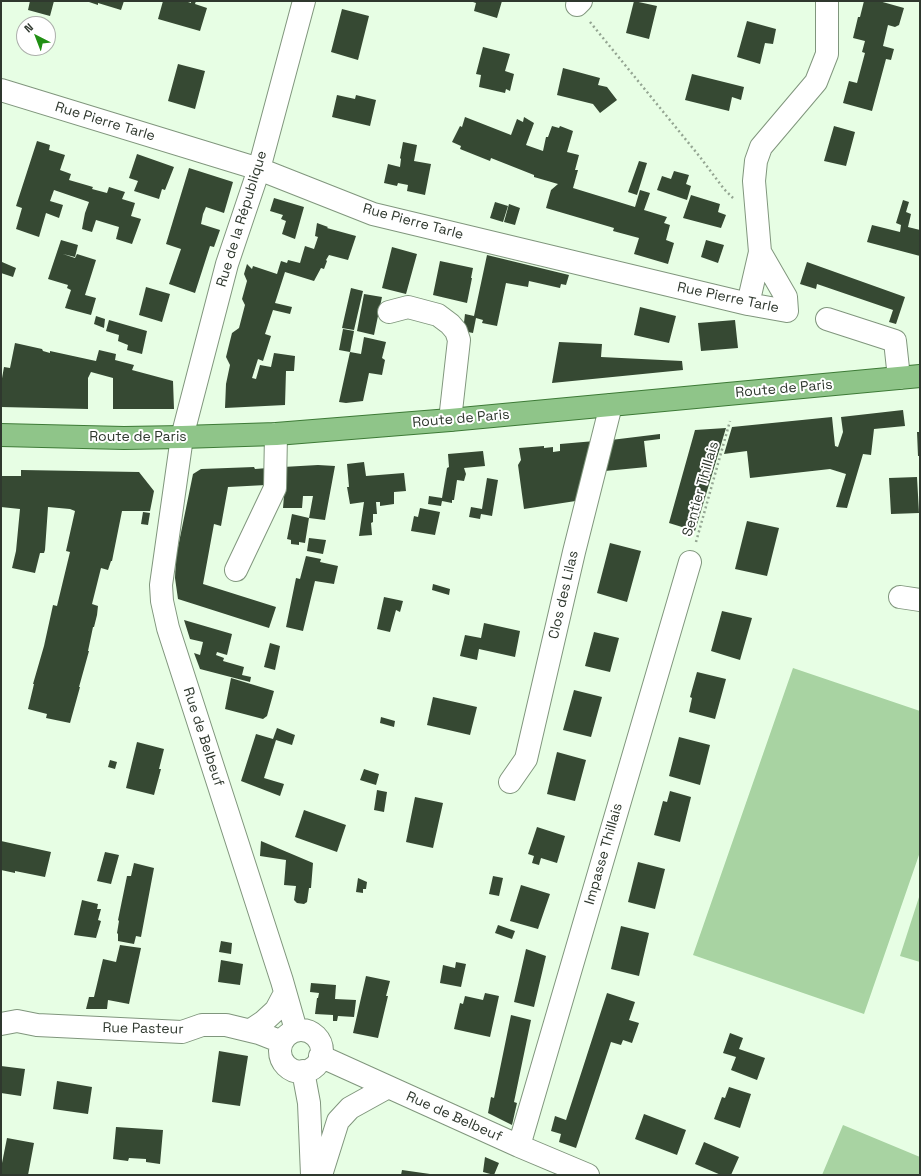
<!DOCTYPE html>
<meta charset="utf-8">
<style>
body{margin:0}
#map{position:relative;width:921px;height:1176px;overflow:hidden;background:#e7fee4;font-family:"Space Grotesk",sans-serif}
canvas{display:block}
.frame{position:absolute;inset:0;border:2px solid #2f382e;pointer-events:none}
.north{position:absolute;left:16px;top:16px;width:40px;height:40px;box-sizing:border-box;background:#fff;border:1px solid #acafab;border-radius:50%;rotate:318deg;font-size:11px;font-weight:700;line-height:16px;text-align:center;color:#2f382e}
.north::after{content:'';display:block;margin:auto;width:14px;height:18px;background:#218f14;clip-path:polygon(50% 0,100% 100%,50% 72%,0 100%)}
</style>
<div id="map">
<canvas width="921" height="1176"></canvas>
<div class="frame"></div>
<div class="north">N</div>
</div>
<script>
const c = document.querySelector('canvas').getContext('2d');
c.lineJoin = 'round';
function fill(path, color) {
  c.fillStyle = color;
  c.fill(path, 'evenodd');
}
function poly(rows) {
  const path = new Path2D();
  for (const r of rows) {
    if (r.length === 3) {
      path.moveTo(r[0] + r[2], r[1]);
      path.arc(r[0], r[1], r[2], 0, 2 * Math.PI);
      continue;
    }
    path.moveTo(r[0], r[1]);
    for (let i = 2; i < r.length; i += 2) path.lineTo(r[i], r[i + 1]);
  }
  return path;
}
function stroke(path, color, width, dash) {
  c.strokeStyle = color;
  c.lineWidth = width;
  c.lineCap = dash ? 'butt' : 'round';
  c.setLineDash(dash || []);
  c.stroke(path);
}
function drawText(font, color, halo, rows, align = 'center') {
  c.font = font + ' "Space Grotesk",sans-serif';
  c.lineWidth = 4;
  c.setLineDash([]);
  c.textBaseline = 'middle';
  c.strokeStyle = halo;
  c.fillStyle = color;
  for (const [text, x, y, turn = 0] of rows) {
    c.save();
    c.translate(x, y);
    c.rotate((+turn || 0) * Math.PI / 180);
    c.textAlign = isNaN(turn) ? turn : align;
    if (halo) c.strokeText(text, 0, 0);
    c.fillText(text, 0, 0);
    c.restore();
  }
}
fill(poly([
 [793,668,920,711,920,852,864,1014,693,955],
 [920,894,920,962,900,956],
 [843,1125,920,1157,920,1175,822,1175]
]), '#a8d3a2');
fill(poly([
 [30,1,54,1,50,16,28,10],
 [86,1,124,1,121,10,98,3,98,5],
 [163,1,185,1,191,3,191,1,196,1,195,4,207,8,200,31,158,19],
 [470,1,502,1,497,18,474,11,476,3],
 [634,1,657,6,649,39,626,33],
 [864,1,879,1,904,8,899,25,895,27,888,25,883,46,894,49,891,60,886,59,872,111,843,103,849,81,857,83,865,53,862,52,865,41,853,38,858,17,860,17],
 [342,9,369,16,358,60,331,52],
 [747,21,776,29,773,44,765,43,760,64,737,57],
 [483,47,510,54,505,71,514,74,510,91,506,89,505,93,479,87,481,75,476,74],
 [178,64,205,71,195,109,168,101],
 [563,68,600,78,598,85,607,87,617,100,600,113,593,104,557,95],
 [692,74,744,87,741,100,732,97,729,111,685,100],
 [337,95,355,99,356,95,376,100,370,126,332,117],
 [465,117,511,135,517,119,523,122,524,117,534,123,526,145,543,151,546,137,548,137,552,126,559,128,560,126,573,131,567,152,579,155,575,170,578,170,573,188,635,207,640,190,650,193,644,210,667,217,664,223,670,225,666,240,674,243,668,264,634,254,639,238,613,231,614,228,546,208,551,190,558,184,534,177,534,175,491,158,490,161,460,149,461,146,452,142,460,126,462,127],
 [834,126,855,132,846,166,824,161],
 [37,141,50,145,49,150,65,155,60,170,71,174,69,180,93,187,92,189,107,193,109,187,125,192,122,199,135,203,131,216,141,219,132,244,116,239,119,227,96,220,92,232,82,229,85,213,89,202,54,190,50,201,63,205,59,218,46,213,39,237,16,229,22,208,16,206],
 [403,142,417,145,414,161,431,164,425,195,407,191,408,185,398,183,397,186,384,183,388,164,400,167,401,159,400,158],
 [137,154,174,167,165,190,162,189,159,199,134,191,138,181,129,178],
 [639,161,647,163,637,195,628,192],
 [189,168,233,182,224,213,206,207,203,214,201,224,220,230,214,247,210,246,195,293,169,284,181,249,166,244],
 [674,171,689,175,686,184,691,186,687,200,657,190,662,176,671,179],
 [691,195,720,204,718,212,726,215,721,228,683,218],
 [274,198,304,207,295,239,282,234,286,221,281,219,283,215,270,211],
 [903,200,909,202,906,212,911,214,908,227,920,230,920,256,867,242,872,225,900,232,901,225,896,223],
 [495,202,508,206,503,222,490,218],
 [509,204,520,208,515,225,504,222],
 [317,223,328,227,327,228,356,236,348,260,329,255,326,260,327,261,324,269,321,268,314,281,285,272,275,303,292,307,290,314,273,310,265,334,271,336,263,361,258,359,252,378,256,379,260,365,271,367,274,353,295,356,294,371,286,371,285,405,225,408,226,384,230,365,226,357,232,333,239,328,245,305,242,299,247,281,244,274,247,264,252,269,253,266,277,274,281,261,287,263,288,260,300,263,305,246,314,249,318,237,315,236],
 [61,240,78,245,75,257,63,254,75,258,77,254,96,260,85,295,96,298,91,315,65,308,71,290,67,288,68,285,48,279],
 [706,240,724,245,718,263,701,257],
 [392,247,417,254,406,294,382,288],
 [487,255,569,275,566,285,561,284,560,288,529,281,528,287,506,283,497,326,482,323,483,320,476,318,473,333,463,331,465,314,474,316],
 [440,261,473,268,471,278,472,278,467,303,433,295],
 [2,262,16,268,13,277,1,273],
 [807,262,905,297,896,324,889,322,893,310,817,284,816,289,800,284],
 [146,287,170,294,162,322,139,315],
 [351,288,363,291,354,330,342,328],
 [364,294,382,297,374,335,357,331],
 [640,307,676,316,669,343,634,335],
 [96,316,105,319,104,328,94,324],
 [109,320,147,331,142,354,127,350,128,345,118,341,119,335,106,331],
 [735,320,738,348,701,351,698,323],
 [343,329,354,331,350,352,339,350],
 [364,337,386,342,382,358,385,360,382,375,369,373,363,401,346,403,339,402,350,352,361,354],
 [559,342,602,344,601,357,682,361,683,370,552,383],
 [15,343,42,349,43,351,50,353,50,351,96,361,99,350,116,354,115,360,134,365,132,370,173,381,174,409,113,409,113,378,91,372,88,378,88,409,1,407,1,384,4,367,10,368],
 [903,410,905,426,874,429,871,455,863,454,847,508,836,507,846,474,830,469,750,478,747,451,724,454,732,427,832,417,835,446,838,447,843,432,841,417],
 [726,428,695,531,669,523,695,430],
 [917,432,920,432,920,456,918,456],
 [660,434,660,439,644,441,647,467,605,471,611,440],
 [595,441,582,500,524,509,518,465,521,460,519,448,544,446,544,448,553,447,553,452,560,451,560,444],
 [483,451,485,466,464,468,466,474,464,481,457,480,454,500,452,500,452,503,442,501,441,506,428,504,429,496,442,498,447,468,449,467,448,454],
 [364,462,366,476,404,473,406,491,394,492,394,504,380,506,380,502,376,502,377,514,373,514,373,522,371,523,372,535,359,536,364,502,350,504,347,487,349,487,347,464],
 [318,465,335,466,325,520,309,518,313,496,303,496,302,508,283,508,284,496,283,467],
 [254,467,255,469,268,468,266,485,228,487,221,526,214,524,203,584,276,607,269,628,178,599,175,578,176,557,193,474,201,469],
 [21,470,139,472,154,491,150,511,122,511,112,561,111,561,108,570,101,568,92,604,98,606,97,615,94,627,93,627,88,651,89,651,79,687,80,687,70,723,46,718,47,714,28,709,34,684,33,684,44,646,53,605,57,606,70,552,66,551,75,511,70,509,48,507,45,550,44,553,40,553,35,573,12,568,16,551,20,509,1,507,1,476,21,476],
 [917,477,919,513,891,514,889,478],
 [487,478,498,480,492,516,481,514,480,519,469,517,471,507,482,509],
 [420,508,440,512,435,535,411,531,414,516,418,517],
 [143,512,150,513,148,525,141,524],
 [292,514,309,518,305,543,299,542,299,545,291,544,291,540,287,539],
 [747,521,779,528,767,576,735,569],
 [309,538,326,540,323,554,307,551],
 [610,543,641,551,627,602,597,593],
 [306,556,321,559,320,562,338,566,334,584,315,581,303,631,286,627,296,578,300,579],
 [433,584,450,589,449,595,432,590],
 [384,597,403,601,400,612,396,610,390,632,377,629],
 [722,611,752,618,740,660,711,651],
 [184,620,232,634,227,655,217,652,216,655,224,658,223,661,244,667,242,675,251,677,250,682,200,669,194,653,200,655,203,642,190,639],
 [484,623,520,631,515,657,479,649,477,660,460,656,465,635,481,638],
 [594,632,619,638,610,672,585,666],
 [270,643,280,646,275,670,264,667],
 [697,672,726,679,715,719,689,712,692,698,690,697],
 [231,678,274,691,267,716,263,719,225,709],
 [574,690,602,697,591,737,563,730],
 [433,697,477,707,470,735,427,725],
 [381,717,395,721,394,727,380,723],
 [277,728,295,735,292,745,276,740,264,778,284,784,280,796,241,781,256,734,273,739],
 [679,737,710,745,700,785,669,776],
 [137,742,164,749,159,769,161,769,154,795,126,788],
 [557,752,586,760,575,801,547,794],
 [110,760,117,762,115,769,108,767],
 [364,769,379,774,376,785,360,780],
 [377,790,387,792,384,812,374,810],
 [670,791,691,797,680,842,654,835,663,801,667,802],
 [415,797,443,803,433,848,406,842],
 [304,810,346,825,337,852,295,837],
 [537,827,565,836,557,863,541,858,539,865,532,863,534,856,528,854],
 [1,841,51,852,45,877,15,871,15,873,1,870],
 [261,841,313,863,311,888,309,888,307,902,304,904,297,903,294,900,296,886,284,885,286,860,260,856],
 [105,852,119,855,111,884,97,881],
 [638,862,665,869,655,909,628,902],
 [134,863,154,868,141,937,136,936,134,944,118,941,118,934,117,933,119,921,118,920,127,876,131,876],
 [493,876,503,878,499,896,489,894],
 [358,878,367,882,366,889,363,889,363,893,356,892],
 [521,885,550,894,538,929,510,921],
 [82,900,98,904,97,909,101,909,98,920,101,921,96,938,74,935],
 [498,925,515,931,512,939,495,933],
 [621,926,649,933,639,976,611,969],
 [221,941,232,943,231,954,219,952],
 [120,945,141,948,129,1004,108,1000,107,1009,86,1009,89,997,94,997,103,959,116,962],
 [526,949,546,956,534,1007,514,1002],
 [221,960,243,964,240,985,218,982],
 [456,962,466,964,461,987,440,983,443,965,455,968],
 [366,976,390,981,386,996,388,996,378,1038,353,1033],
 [311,983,336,985,335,999,356,1000,354,1017,338,1016,337,1021,333,1021,333,1015,315,1014,317,998,318,998,319,993,310,992],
 [485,993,499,996,490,1037,454,1029,460,1003,463,1004,465,996,483,1000],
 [607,993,635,1002,629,1020,639,1023,632,1043,623,1040,621,1045,611,1042,576,1148,559,1142,561,1134,551,1131,555,1116,566,1120],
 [511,1015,531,1020,514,1102,517,1103,512,1125,488,1113,491,1097,494,1098],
 [730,1033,743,1038,739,1049,765,1058,757,1080,731,1070,736,1057,723,1053],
 [219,1051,248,1056,240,1106,212,1102],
 [1,1066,25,1069,21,1096,1,1093],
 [57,1081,92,1087,88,1114,53,1109],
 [729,1087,751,1094,740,1128,714,1119,722,1097,725,1098],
 [644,1114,686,1130,677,1155,635,1139],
 [116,1127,163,1130,160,1164,146,1162,146,1159,129,1158,128,1161,113,1159],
 [7,1138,34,1143,28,1175,1,1175,1,1168],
 [704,1142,739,1157,731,1175,721,1175,695,1164],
 [485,1157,499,1163,494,1175,483,1172],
 [402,1170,430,1174,430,1175,401,1175]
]), '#364933');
const minor = poly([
 [577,5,581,1],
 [1,90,259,169,373,214,748,304,787,311,786,297,760,252],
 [748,304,760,252,754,181,756,161,761,147,816,82,827,54,827,1],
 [389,312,408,307,438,315,450,324,456,331,459,340,450,420],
 [827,319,895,341,899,378],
 [236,570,275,488,276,434],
 [900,597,920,600],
 [510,782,526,759,574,552,611,405],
 [1,1024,17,1021,37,1025,182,1032,202,1025,226,1025,259,1033,282,1042],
 [251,1030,263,1022,276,1010,285,993],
 [296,1030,282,981,168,628,162,601,161,585,182,437,227,264,259,169,304,1],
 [301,1051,21],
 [320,1056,519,1146,588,1175],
 [303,1071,309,1103,312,1175],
 [519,1146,690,562],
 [321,1175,338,1121,350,1108,388,1087]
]);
const major = poly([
 [1,435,124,438,182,437,276,434,450,420,920,376]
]);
stroke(minor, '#80967d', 24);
stroke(major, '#3d7a36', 24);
stroke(poly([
 [590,22,700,157,724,189,733,198],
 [696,542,730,421]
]), '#94a592', 2.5, [2, 3]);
stroke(minor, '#fff', 22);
stroke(major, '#8fc589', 22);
drawText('14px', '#2f382e', '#fff', [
 ["Rue Pierre Tarle",105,122,17],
 ["Rue de la République",242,219,-73],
 ["Rue Pierre Tarle",413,222,15],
 ["Rue Pierre Tarle",728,298,12],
 ["Route de Paris",784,389,-5],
 ["Route de Paris",461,419,-5],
 ["Route de Paris",138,437],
 ["Sentier Thillais",701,489,-74],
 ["Clos des Lilas",564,595,-77],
 ["Rue de Belbeuf",203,737,72],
 ["Impasse Thillais",604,854,-74],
 ["Rue Pasteur",143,1029,1],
 ["Rue de Belbeuf",454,1117,24]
]);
</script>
